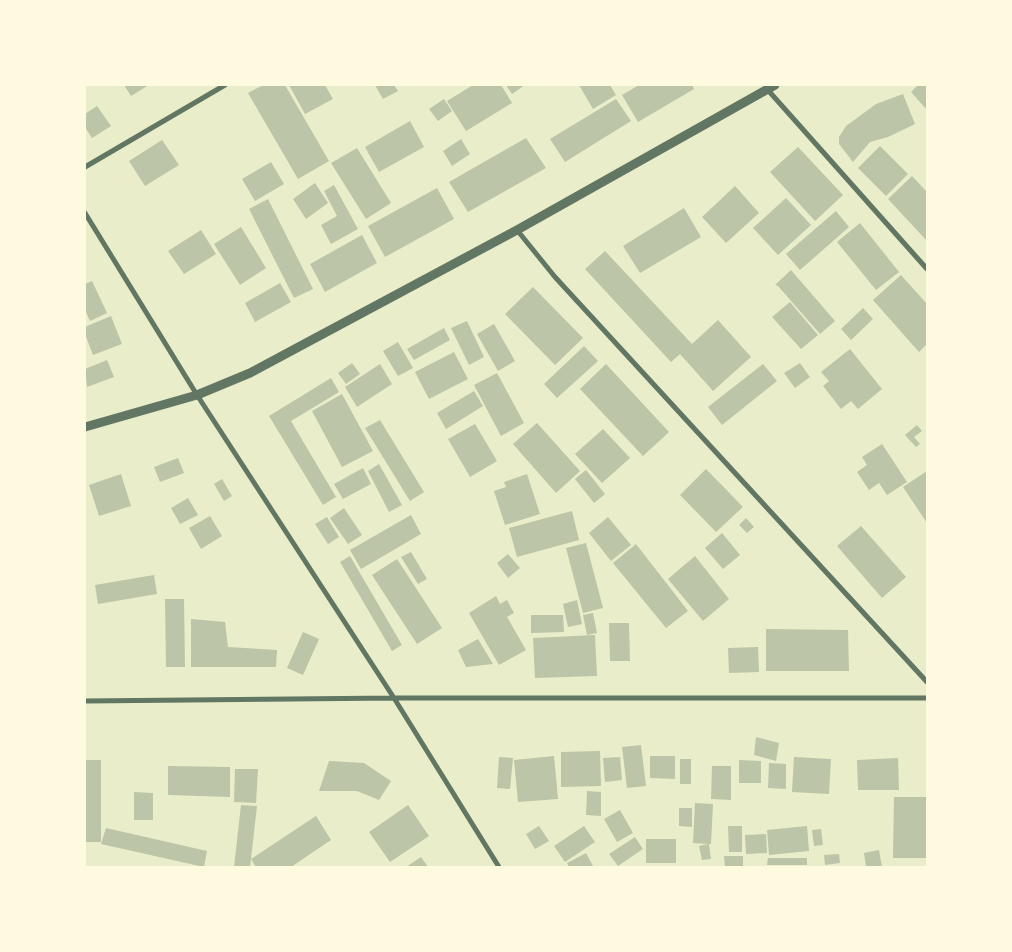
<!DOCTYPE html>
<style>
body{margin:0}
#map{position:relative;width:1012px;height:952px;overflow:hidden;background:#e9edc9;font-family:"Public Sans",sans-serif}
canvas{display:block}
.frame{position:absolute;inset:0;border:86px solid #fefae0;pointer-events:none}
</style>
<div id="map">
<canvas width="1012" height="952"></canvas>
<div class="frame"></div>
</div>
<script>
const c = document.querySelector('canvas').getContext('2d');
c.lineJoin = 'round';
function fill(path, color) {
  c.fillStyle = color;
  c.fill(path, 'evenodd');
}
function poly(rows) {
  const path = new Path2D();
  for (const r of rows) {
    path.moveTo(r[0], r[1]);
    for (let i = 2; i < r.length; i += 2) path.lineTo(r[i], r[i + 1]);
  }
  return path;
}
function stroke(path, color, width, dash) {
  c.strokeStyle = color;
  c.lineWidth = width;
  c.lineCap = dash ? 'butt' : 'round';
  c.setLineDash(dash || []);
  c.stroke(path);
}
fill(poly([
 [124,85,149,85,131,96],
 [263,85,285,85,329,161,298,179,248,93],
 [289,85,325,85,333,99,305,114],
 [375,85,394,85,398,91,383,99],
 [473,85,501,85,512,103,466,131,447,101],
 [506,85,525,85,512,94],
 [579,85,610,85,616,95,593,109],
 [639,85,692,85,694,89,638,122,622,95],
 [918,85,927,85,927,110,911,92],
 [903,94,915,124,888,137,870,142,853,162,839,144,839,137,846,126,876,104],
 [444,99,452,111,438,121,429,109],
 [616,99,631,121,565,162,550,139],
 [97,106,111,126,92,138,85,127,85,114],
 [410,121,424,147,379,172,365,147],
 [526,138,546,168,468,212,449,182],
 [461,139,470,154,452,166,443,151],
 [162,140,179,165,145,186,129,161],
 [880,146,908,174,886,196,858,168],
 [798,147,843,195,815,221,770,172],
 [357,148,391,203,366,219,331,163],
 [271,162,284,184,255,201,242,179],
 [912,176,927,192,927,241,888,199],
 [315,183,328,203,306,219,293,199],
 [334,185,358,229,331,244,321,225,337,216,324,191],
 [735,186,759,213,726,243,702,217],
 [437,188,454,219,385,257,368,226],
 [786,198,811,225,778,255,753,228],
 [268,199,313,289,294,298,249,209],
 [684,208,701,237,640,273,623,246],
 [836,211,849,227,800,270,786,254],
 [860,223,899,272,876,290,837,242],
 [241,227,266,268,240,285,214,244],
 [201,230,216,254,184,274,168,251],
 [362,235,377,263,325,292,310,264],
 [605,251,692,344,718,320,751,357,713,391,680,354,671,362,585,269],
 [791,270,835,321,820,334,778,286,775,285],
 [901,275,927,304,927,344,919,352,873,300],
 [92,281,107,313,90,321,85,310,85,284],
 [280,283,291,302,255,322,245,303],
 [533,287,583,338,555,365,505,314],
 [790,302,818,335,801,349,772,317],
 [863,308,873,319,851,340,841,329],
 [111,316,122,344,93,355,85,334,85,327],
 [467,321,484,357,469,365,451,328],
 [494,324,515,361,498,371,477,334],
 [444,328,450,340,414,360,407,349],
 [398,342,413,368,398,376,383,351],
 [584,346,598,361,557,398,544,384],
 [850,349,882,389,858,409,851,401,841,409,823,386,829,381,821,372],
 [454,352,468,379,429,399,415,372],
 [107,360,114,377,87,387,85,369],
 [352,363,360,374,346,384,338,373],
 [800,363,810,377,795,388,784,373],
 [380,364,392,384,357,407,345,387],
 [606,364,669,432,643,456,580,389],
 [763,364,777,381,722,425,708,407],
 [497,373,524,423,501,436,474,385],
 [331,378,339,392,291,421,336,497,323,505,269,416],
 [474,391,483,406,446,429,437,413],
 [342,394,373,451,342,467,312,411],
 [380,420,424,492,410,501,365,428],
 [537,423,580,471,556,493,513,444],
 [475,424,497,461,470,477,448,439],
 [917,425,922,431,914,437,920,444,916,447,905,435],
 [603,429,630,458,602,483,575,454],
 [882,444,907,482,887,495,879,483,869,490,857,472,867,465,862,457],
 [178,458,184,473,160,482,154,467],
 [379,464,402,505,389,512,368,471],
 [363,468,371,484,343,499,334,484],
 [706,469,743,507,716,532,680,495],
 [586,470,605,494,594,503,575,479],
 [927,471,927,523,903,487],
 [121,474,131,506,99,516,89,485],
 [527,474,540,514,505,525,494,491,506,487,504,482],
 [222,479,232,496,224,501,214,484],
 [188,498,198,515,180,524,171,508],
 [344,508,362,535,348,544,330,518],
 [572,511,579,540,517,557,509,528],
 [411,515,421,534,361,569,350,550],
 [210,516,222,536,201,549,189,528],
 [327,517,339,537,328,544,315,524],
 [608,517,631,545,611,561,589,533],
 [746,518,754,527,747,533,739,525],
 [861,526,906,577,882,598,837,546],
 [722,533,740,555,723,569,705,548],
 [586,543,603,608,583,613,566,548],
 [636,544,688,611,666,628,613,563],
 [411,552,427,579,418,584,401,557],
 [508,554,520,568,508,578,497,563],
 [350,556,402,645,392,651,340,562],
 [695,556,729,599,703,621,668,579],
 [397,559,442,628,417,644,372,575],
 [154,575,157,594,98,604,95,585],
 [496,596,500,604,507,600,514,613,507,617,526,650,499,665,469,613],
 [165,599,184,599,185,667,166,667],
 [577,600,582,624,568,627,563,604],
 [593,613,597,633,587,635,583,615],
 [531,615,563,615,564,632,531,633],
 [191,619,225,622,228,647,277,650,276,667,191,667],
 [609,623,629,623,630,661,610,661],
 [766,629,848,630,849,671,766,671],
 [303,632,319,639,303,675,287,668],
 [595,635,597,676,535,678,533,638],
 [478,639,493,664,466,667,458,650],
 [758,647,759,672,729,673,728,648],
 [756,737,779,743,776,761,754,755],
 [641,745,646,786,627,788,622,747],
 [600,751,601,786,561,787,561,752],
 [554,756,558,799,518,802,514,760],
 [650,756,675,756,675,779,650,778],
 [499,757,513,758,510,789,497,788],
 [620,757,622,780,605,782,603,758],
 [794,757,831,759,829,794,792,792],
 [898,758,899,790,858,790,857,760],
 [680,759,691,759,691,784,680,784],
 [85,760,101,760,101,842,85,842],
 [739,760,761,761,761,783,739,783],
 [329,761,364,763,391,781,379,800,357,791,319,791],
 [769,763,786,764,786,789,768,788],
 [168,766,230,767,230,797,168,795],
 [712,766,731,766,731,800,711,799],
 [235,769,258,769,256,803,234,802],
 [587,791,601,792,601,816,586,815],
 [134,792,153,793,153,820,134,820],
 [894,797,927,797,927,858,893,858],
 [695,803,713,804,711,844,709,844,711,859,702,860,699,846,708,844,693,843],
 [241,805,257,806,250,867,234,867],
 [408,805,429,836,390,862,369,832],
 [679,808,692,808,692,827,679,826],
 [620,810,633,833,617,842,604,819],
 [316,816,331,840,291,867,256,867,251,859],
 [539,826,549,841,535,849,526,834],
 [584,826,595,842,565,862,554,846],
 [728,826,742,826,742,852,729,852],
 [807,826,809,851,769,855,767,830],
 [106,828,207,851,204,867,101,844],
 [821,829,823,845,814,846,812,830],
 [766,834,767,853,746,854,745,835],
 [635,837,643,849,618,866,609,854],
 [646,839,676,839,676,863,646,863],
 [879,850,882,867,866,867,864,853],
 [586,853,593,866,569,867,567,863],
 [839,854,840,863,825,865,824,855],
 [724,856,743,856,743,867,725,867],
 [421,857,428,867,406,867],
 [768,858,807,858,807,865,767,865]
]), '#bcc5a7');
stroke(poly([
 [767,89,927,269],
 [85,167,225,85],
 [85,213,197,395,394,698,499,867],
 [517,230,555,277,927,682],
 [85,701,394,698,927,698]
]), '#617663', 5);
stroke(poly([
 [85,427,197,395,250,373,517,230,775,85]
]), '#617663', 9);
</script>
